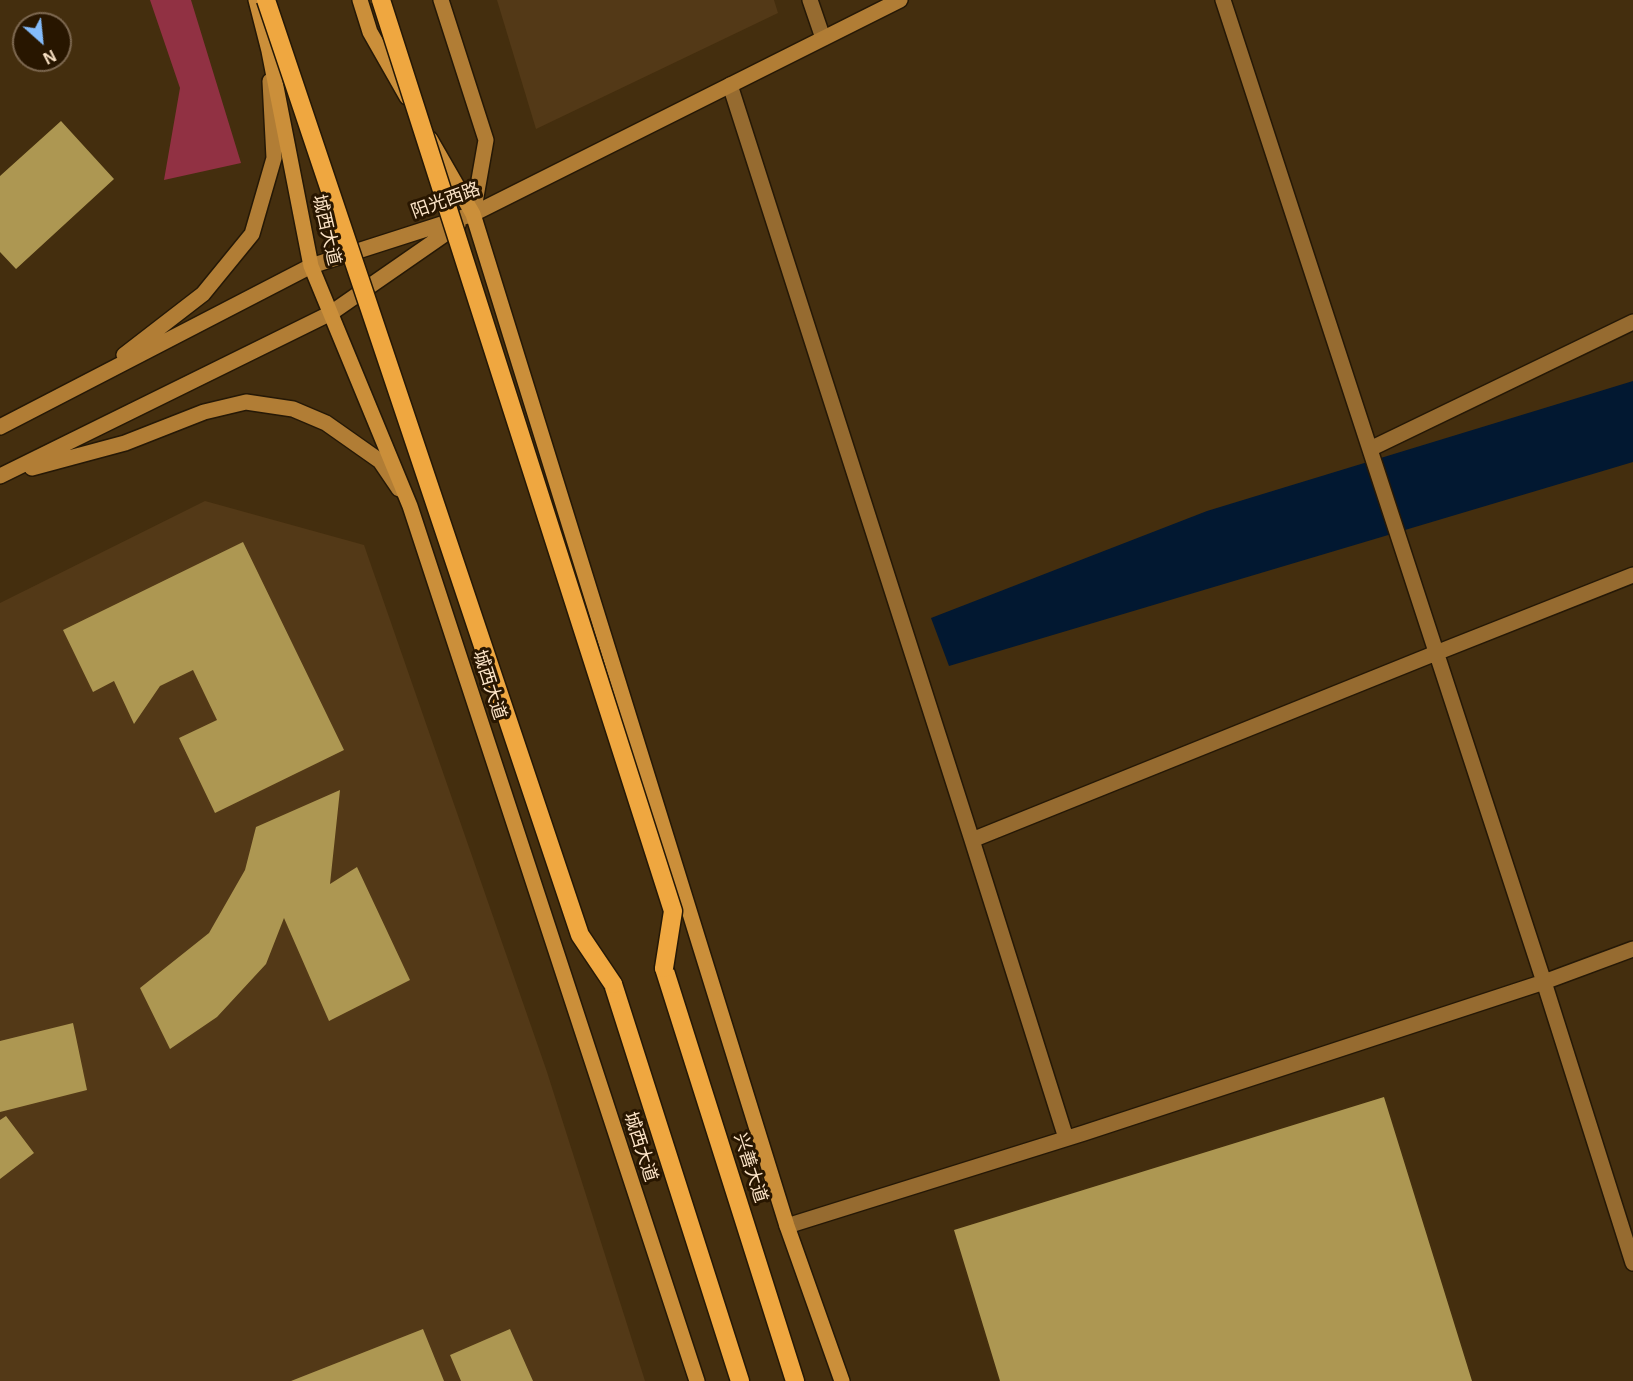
<!DOCTYPE html>
<meta charset="utf-8">
<style>
body{margin:0}
#map{position:relative;width:1633px;height:1381px;overflow:hidden;background:#442e0e;font-family:Helvetica,sans-serif}
canvas{display:block}
.north{position:absolute;left:12px;top:12px;width:60px;height:60px;box-sizing:border-box;background:#281600;border:2px solid #7d6850;border-radius:50%;rotate:153deg;font-size:16px;font-weight:700;line-height:24px;text-align:center;color:#fce4c7}
.north::after{content:'';display:block;margin:auto;width:21px;height:27px;background:#84bcfb;clip-path:polygon(50% 0,100% 100%,50% 72%,0 100%)}
</style>
<div id="map">
<canvas width="1633" height="1381"></canvas>
<div class="north">N</div>
</div>
<script>
const c = document.querySelector('canvas').getContext('2d');
c.lineJoin = 'round';
function fill(path, color) {
  c.fillStyle = color;
  c.fill(path, 'evenodd');
}
function poly(rows) {
  const path = new Path2D();
  for (const r of rows) {
    path.moveTo(r[0], r[1]);
    for (let i = 2; i < r.length; i += 2) path.lineTo(r[i], r[i + 1]);
  }
  return path;
}
function stroke(path, color, width, dash) {
  c.strokeStyle = color;
  c.lineWidth = width;
  c.lineCap = dash ? 'butt' : 'round';
  c.setLineDash(dash || []);
  c.stroke(path);
}
function drawText(font, color, halo, rows, align = 'center') {
  c.font = font + ' Helvetica,"Noto Sans SC",sans-serif';
  c.lineWidth = 6;
  c.setLineDash([]);
  c.textBaseline = 'middle';
  c.strokeStyle = halo;
  c.fillStyle = color;
  for (const [text, x, y, turn = 0] of rows) {
    c.save();
    c.translate(x, y);
    c.rotate((+turn || 0) * Math.PI / 180);
    c.textAlign = isNaN(turn) ? turn : align;
    if (halo) c.strokeText(text, 0, 0);
    c.fillText(text, 0, 0);
    c.restore();
  }
}
fill(poly([
 [497,0,774,0,778,13,536,129],
 [205,501,364,545,547,1072,645,1381,0,1381,0,603]
]), '#533917');
fill(poly([
 [150,0,191,0,241,163,164,180,180,88]
]), '#913143');
fill(poly([
 [1633,381,1633,462,949,666,931,618,1207,511]
]), '#021831');
fill(poly([
 [61,121,114,179,16,269,0,252,0,176],
 [243,542,344,750,215,813,179,738,217,720,193,670,160,686,134,724,114,681,93,692,63,630],
 [340,790,330,884,357,867,410,980,329,1021,284,918,266,964,217,1017,170,1049,140,988,209,933,245,870,256,827],
 [73,1023,87,1090,0,1112,0,1041],
 [1384,1097,1472,1381,1000,1381,954,1230],
 [6,1116,34,1153,0,1179,0,1120],
 [423,1329,444,1381,291,1381],
 [510,1329,533,1381,461,1381,450,1355]
]), '#ad9752');
const lane = poly([
 [810,0,823,38],
 [1223,0,1544,982,1633,1263],
 [730,85,972,840],
 [1370,449,1633,322],
 [1066,1138,972,840,1436,653,1633,575],
 [787,1226,1084,1133,1544,982,1633,949]
]);
const secondary = poly([
 [441,0,486,140,473,214],
 [124,355,203,294,252,234,274,158,270,81],
 [0,427,311,266,473,214,900,0],
 [32,468,125,443,204,412,246,402,293,409,326,423,380,461,399,489],
 [0,476,331,313,458,225]
]);
const primary = poly([
 [256,0,269,51,311,266,410,506,697,1381],
 [360,0,370,32,407,97],
 [430,139,473,214,787,1226,842,1381]
]);
const highway = poly([
 [664,968,795,1381],
 [613,984,740,1381]
]);
stroke(lane, '#251806', 18);
stroke(secondary, '#251806', 18);
stroke(primary, '#251806', 18);
stroke(highway, '#251806', 21);
stroke(lane, '#966b30', 15);
stroke(secondary, '#b17d35', 15);
stroke(primary, '#cb8f3a', 15);
stroke(highway, '#efa740', 18);
const highwayBridge = poly([
 [266,0,580,935,613,984],
 [381,0,673,911,664,968]
]);
stroke(highwayBridge, '#251806', 21, []);
stroke(highwayBridge, '#efa740', 18);
drawText('18px', '#fce4c7', '#281600', [
 ["阳光西路",446,201,-20],
 ["城西大道",326,230,77],
 ["城西大道",489,685,72],
 ["城西大道",640,1147,72],
 ["兴善大道",750,1168,72]
]);
</script>
